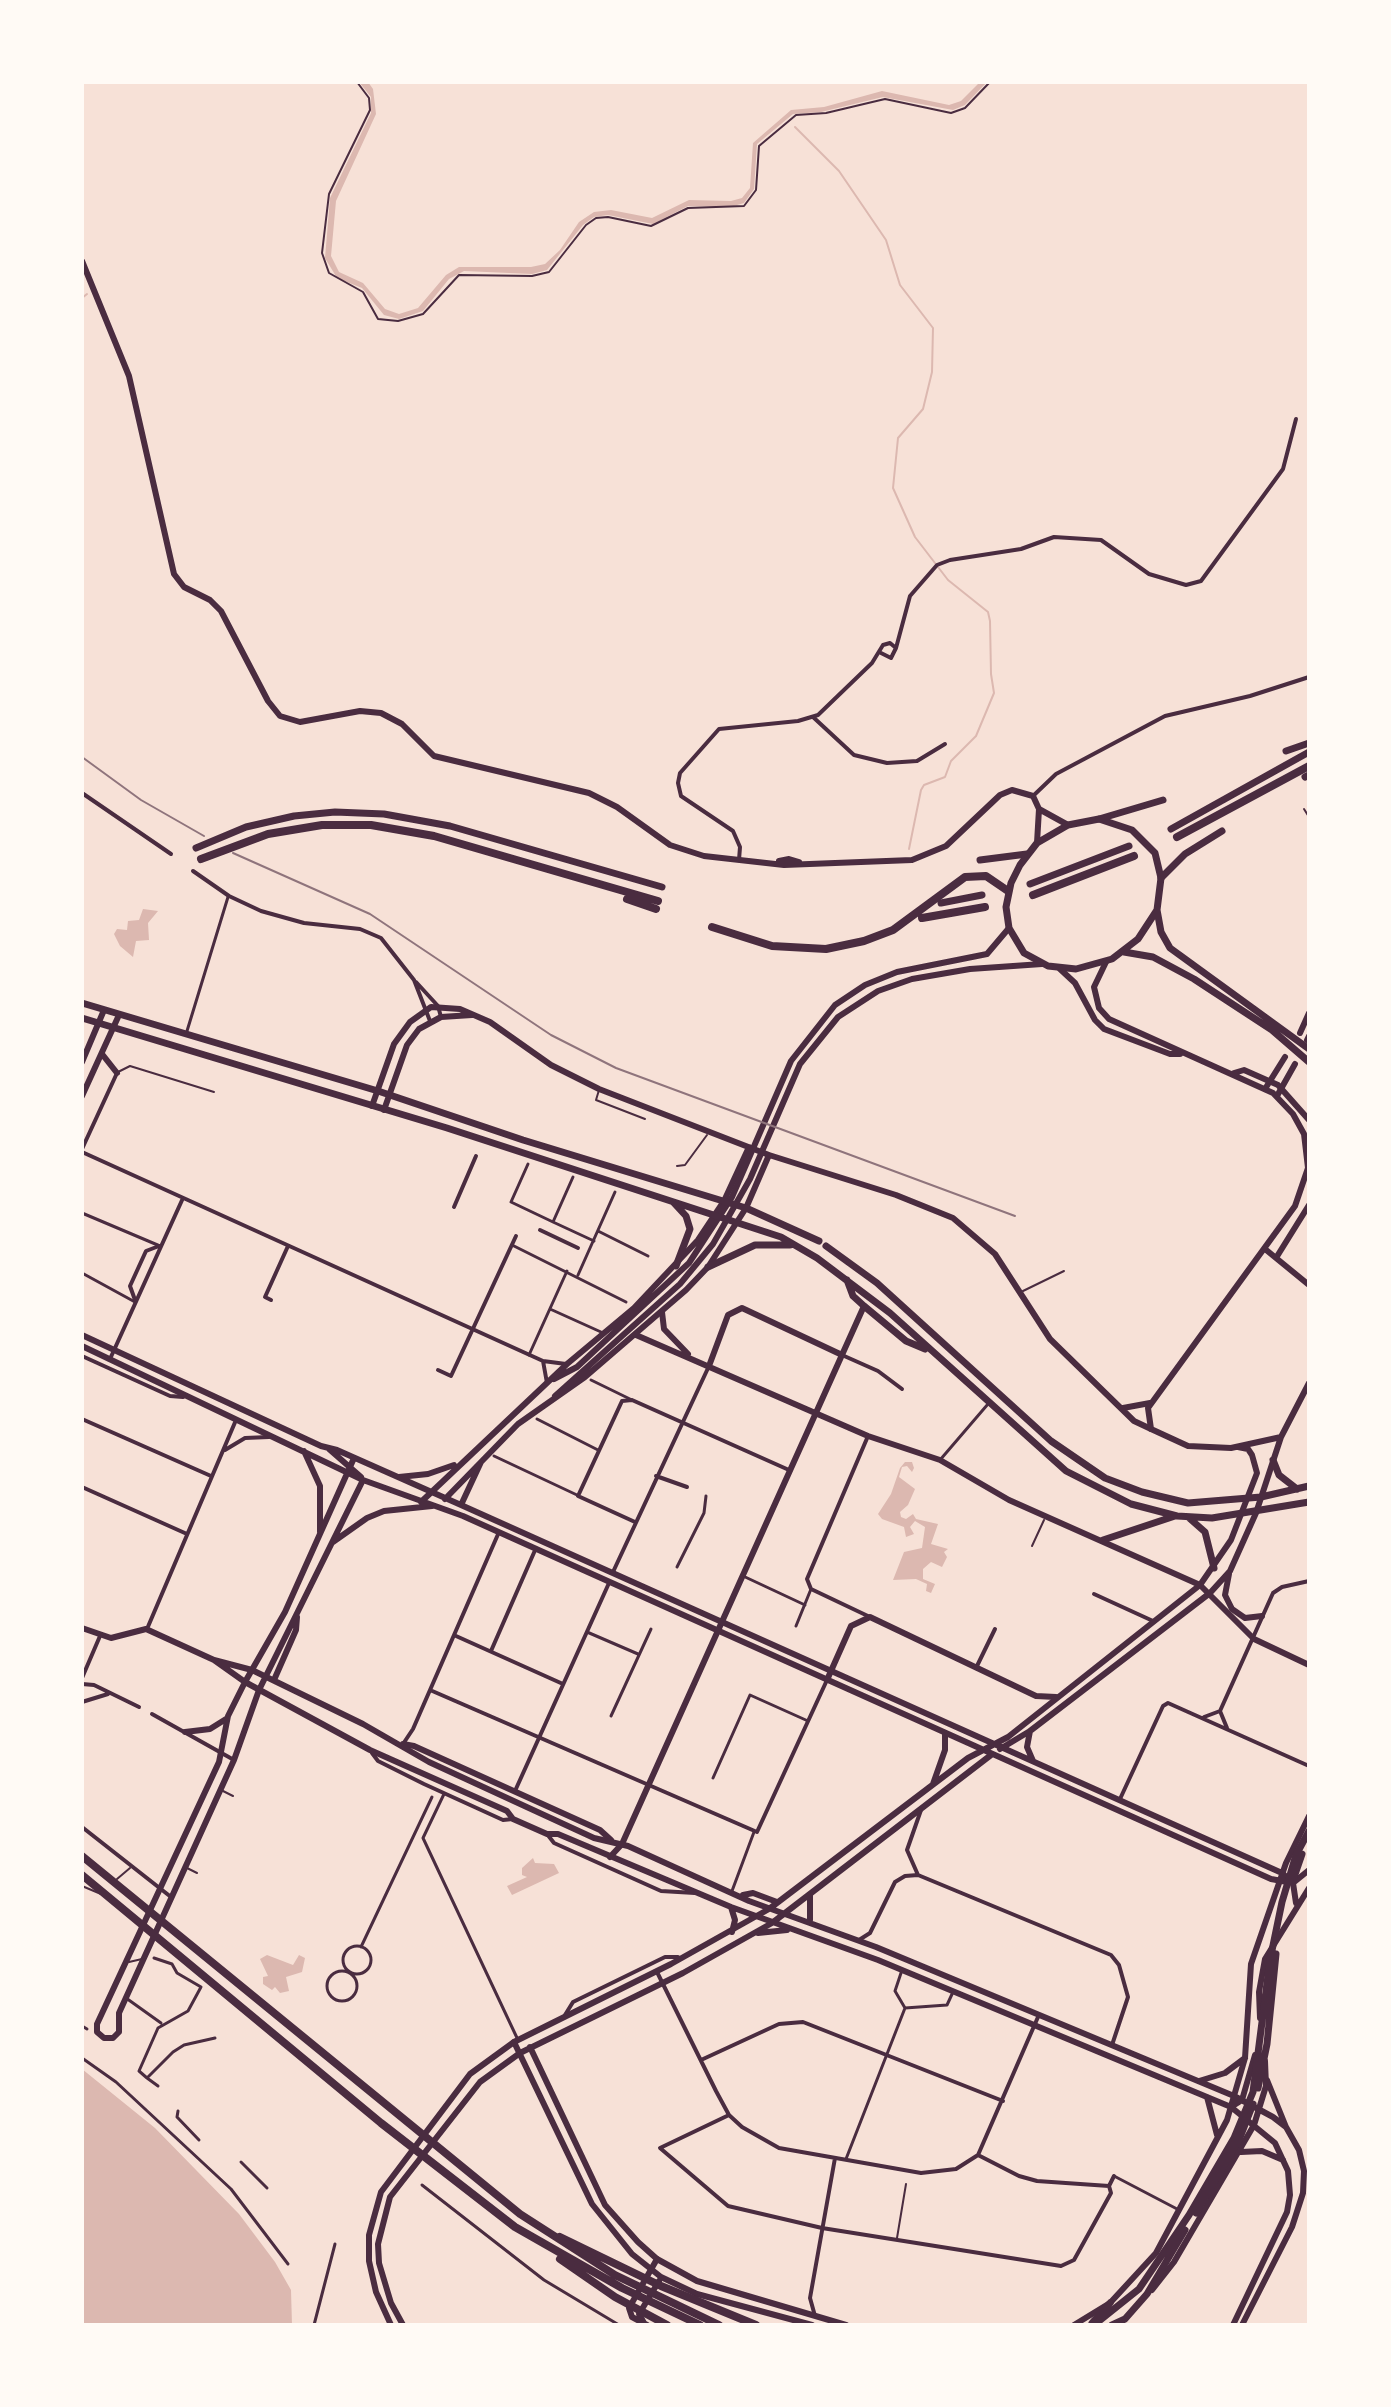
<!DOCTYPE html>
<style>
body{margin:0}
#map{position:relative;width:1391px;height:2407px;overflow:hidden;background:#f7e1d7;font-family:"Roboto Condensed",sans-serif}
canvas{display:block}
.frame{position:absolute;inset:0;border:84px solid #fffaf5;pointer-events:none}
</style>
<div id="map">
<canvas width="1391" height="2407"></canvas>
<div class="frame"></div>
</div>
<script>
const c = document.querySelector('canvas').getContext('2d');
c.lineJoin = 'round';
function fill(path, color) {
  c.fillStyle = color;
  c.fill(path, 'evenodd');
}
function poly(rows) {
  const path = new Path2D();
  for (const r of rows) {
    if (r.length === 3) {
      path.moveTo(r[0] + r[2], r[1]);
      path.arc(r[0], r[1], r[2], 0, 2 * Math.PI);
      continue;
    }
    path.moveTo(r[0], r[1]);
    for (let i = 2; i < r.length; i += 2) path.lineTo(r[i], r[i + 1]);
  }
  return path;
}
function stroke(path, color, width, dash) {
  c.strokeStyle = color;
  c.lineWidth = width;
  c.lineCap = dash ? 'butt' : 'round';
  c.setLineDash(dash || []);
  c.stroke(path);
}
fill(poly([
 [359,82,368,82,373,89,376,114,336,201,331,256,339,272,363,283,385,309,399,314,418,308,446,275,459,267,531,267,545,264,560,250,579,222,594,212,611,210,652,218,689,200,731,201,742,198,750,188,753,143,791,110,824,107,882,91,949,105,961,101,980,82,987,82,965,105,953,110,883,97,821,112,793,114,757,144,754,189,744,203,730,207,688,206,653,224,608,215,594,217,583,225,547,270,532,274,464,271,449,279,423,311,399,319,384,315,362,288,337,278,325,258,330,198,371,113,371,97],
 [143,909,158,911,148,923,149,940,136,941,133,957,120,946,114,934,117,929,127,930,128,921,139,920],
 [905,1462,912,1462,914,1468,912,1472,907,1466,902,1467,899,1477,915,1489,908,1505,900,1512,901,1517,906,1519,913,1514,916,1519,938,1524,931,1544,948,1549,944,1552,947,1557,942,1567,931,1562,923,1569,923,1579,935,1584,931,1593,926,1591,927,1584,916,1579,893,1580,904,1552,922,1548,925,1527,915,1521,910,1527,914,1534,906,1537,904,1527,882,1519,878,1514,891,1494,900,1468],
 [533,1858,535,1863,554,1864,559,1873,512,1895,507,1886,527,1877,522,1875,522,1868],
 [267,1955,293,1965,299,1955,305,1958,302,1972,286,1977,289,1991,280,1993,275,1987,272,1990,263,1984,263,1977,268,1976,260,1959],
 [82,2069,155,2128,239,2214,275,2262,291,2290,292,2325,82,2325]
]), '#dcb8b0');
stroke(poly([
 [795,127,839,171,886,240,900,285,933,328,932,372,923,409,898,438,893,488,915,537,948,580,988,612,990,621,991,674,994,693,976,736,951,761,945,777,924,785,921,790,909,849],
 [82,298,87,294]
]), '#dcb8b0', 2);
stroke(poly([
 [357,82,369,98,370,110,329,194,322,253,329,273,363,292,378,319,398,321,423,314,459,275,532,276,549,272,586,225,596,218,608,217,651,226,688,208,744,206,756,190,759,146,796,115,826,113,885,99,951,113,965,108,990,82],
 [1304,809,1309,817],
 [118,1072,130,1066,214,1092],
 [599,1090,596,1100,645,1119],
 [677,1166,685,1165,707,1135],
 [1023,1291,1064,1271],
 [1032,1546,1044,1520],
 [221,1790,233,1796],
 [187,1868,197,1873],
 [117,1879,130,1868],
 [82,1886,101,1894],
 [129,1962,142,1959],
 [897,2238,906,2184]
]), '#4a2c40', 2);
stroke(poly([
 [187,1031,228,897],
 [528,1164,511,1202,553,1222],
 [573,1177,553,1222,594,1241],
 [82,1213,160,1246],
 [598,1231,648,1256],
 [512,1245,626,1302],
 [82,1273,135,1302],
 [578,1275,615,1192],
 [550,1309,601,1332],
 [529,1355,567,1271],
 [591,1380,632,1400],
 [537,1419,598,1450],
 [494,1456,577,1495],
 [940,1460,988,1404],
 [677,1567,704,1513,706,1496],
 [743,1576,805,1605],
 [796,1626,811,1589],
 [587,1632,638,1654],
 [611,1716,651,1629],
 [713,1778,750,1695,808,1721],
 [444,1794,423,1838,518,2040],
 [732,1891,754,1832],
 [357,1960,14],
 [361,1947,432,1797],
 [342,1986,15],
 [126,1998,161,2023],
 [905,2008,947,2005,953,1992],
 [82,2026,87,2029],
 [82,2058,116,2082,231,2189,288,2264],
 [147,2078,139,2071,158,2028,188,2011,201,1987,177,1973,172,1964,154,1958],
 [158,2086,147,2078,173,2052,184,2045,215,2038],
 [178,2111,177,2117,199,2140],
 [846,2159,905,2008,895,1991,902,1970],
 [241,2162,267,2188],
 [1114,2176,1179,2210],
 [422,2185,544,2280,619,2325],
 [314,2325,335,2244]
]), '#4a2c40', 3);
stroke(poly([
 [896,648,910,596,937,565,950,560,1021,549,1054,537,1101,540,1149,574,1186,585,1201,581,1283,469,1296,419],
 [813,717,854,755,887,763,917,761,945,744],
 [82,793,171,854],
 [1033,796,1056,774,1165,716,1250,696,1309,677],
 [739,860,740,847,733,831,681,796,678,783,680,773,719,729,798,721,818,715,872,663,883,645,890,643,896,648,891,658,881,653],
 [193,871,229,896,261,911,304,923,360,929,381,938,414,980,430,1021],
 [416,982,438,1006,441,1017],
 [82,1149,117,1073],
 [82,1152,543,1361,566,1364],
 [454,1207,476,1156],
 [540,1230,578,1248],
 [135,1300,130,1286,146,1251,159,1246],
 [271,1300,265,1297,288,1246],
 [842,1355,878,1371,902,1389],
 [82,1356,170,1396,183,1397],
 [110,1359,183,1198],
 [543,1361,547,1383],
 [438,1370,451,1376,516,1236],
 [82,1419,211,1476],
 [868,1436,807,1579,811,1589,870,1617],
 [225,1450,245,1438,269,1437],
 [656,1476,687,1487],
 [82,1487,187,1534],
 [635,1522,578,1496,622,1401,632,1400,789,1470],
 [613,1572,709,1366],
 [1094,1594,1153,1621],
 [147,1629,236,1420],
 [456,1636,563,1684],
 [491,1651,536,1548],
 [976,1668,995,1629],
 [82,1678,100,1636],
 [82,1684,94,1685,139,1707],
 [430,1690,757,1832,827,1680],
 [82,1702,108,1694],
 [152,1714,234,1760],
 [1204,1717,1220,1711],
 [1227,1728,1220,1711,1273,1593,1282,1587,1309,1581],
 [403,1744,413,1729,499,1532],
 [372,1753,378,1761,424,1784,503,1820,513,1819],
 [515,1791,609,1583],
 [1120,1799,1163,1706,1168,1703,1309,1766],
 [82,1827,171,1897],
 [547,1834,554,1843,661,1891,695,1893],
 [918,1875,907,1850,921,1810],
 [859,1940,870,1933,895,1882,905,1876,918,1875,1111,1955,1119,1965,1128,1997,1112,2045],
 [657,1972,716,2091,729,2115,742,2127,779,2148,921,2173,956,2169,978,2155,1038,2017],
 [565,2015,573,2002,665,1957,678,1957],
 [701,2060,779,2024,803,2022,1003,2101],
 [729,2115,660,2148,728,2206,822,2228,1061,2266,1074,2260,1111,2193,1109,2186],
 [978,2155,1019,2176,1037,2181,1109,2186,1114,2176],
 [815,2316,810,2298,835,2158]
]), '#4a2c40', 4);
stroke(poly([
 [1300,1033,1309,1013],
 [1307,1040,1309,1036],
 [1265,1089,1285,1057],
 [1277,1096,1295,1064],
 [372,1106,394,1044,410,1022,431,1007,460,1009,490,1022,551,1065,599,1089,769,1155,896,1195,953,1218,995,1254,1050,1339,1134,1421,1151,1429],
 [384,1110,407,1045,419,1029,441,1017,472,1015],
 [724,1201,749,1147],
 [746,1208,769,1155],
 [662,1312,664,1329,688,1354],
 [636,1335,868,1436,940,1460,1009,1500,1200,1585,1254,1639,1309,1665],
 [709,1366,728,1315,742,1308,840,1354],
 [1123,1408,1150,1403],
 [82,1628,111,1638,146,1629,214,1660,252,1670],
 [214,1660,245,1682,228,1716,219,1762,97,2024,97,2032,104,2038,113,2038,119,2032,119,2013,234,1760,259,1690],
 [827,1680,851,1626,870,1617,1036,1696,1056,1697],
 [185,1732,210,1729,226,1719],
 [403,1744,414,1746,600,1830,611,1840],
 [610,1857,622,1844,864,1306],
 [644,2323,639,2314,659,2281],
 [391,2325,376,2292,369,2261,369,2235,381,2192,470,2074,514,2042],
 [403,2325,391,2303,379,2263,378,2244,390,2197,480,2082,520,2053],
 [647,2325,632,2317,629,2308,657,2259]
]), '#4a2c40', 6);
stroke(poly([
 [82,261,129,376,174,574,184,587,210,600,221,611,268,701,280,716,300,722,360,711,381,713,402,724,434,756,589,793,617,807,670,845,704,856,784,865,912,860,946,846,1000,795,1012,790,1033,796,1039,809,1037,843],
 [1039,809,1068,825],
 [779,861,789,859,799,862],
 [1106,962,1094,987,1099,1008,1109,1019,1273,1093,1293,1114,1304,1134,1308,1168,1295,1206,1148,1408,1151,1429,1188,1446,1231,1448,1281,1437],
 [1060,969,1075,983,1095,1020,1104,1029,1170,1054,1180,1054],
 [102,1054,117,1073],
 [82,1062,104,1010],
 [1234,1073,1244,1070,1278,1085,1309,1120],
 [82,1096,119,1015],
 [1265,1249,1309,1285],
 [1276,1258,1309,1205],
 [82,1335,321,1446,337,1450,461,1505,1282,1873,1293,1883,1296,1903],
 [82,1346,363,1480,463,1516,1271,1879,1293,1883,1309,1870],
 [554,1379,577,1367,689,1263,732,1197,791,1061,835,1005,865,985,897,972,987,954,1009,928],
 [555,1396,680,1284,713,1244,750,1179,800,1064,838,1017,878,991,912,979,970,969,1042,964],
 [329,1449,361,1477],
 [304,1451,320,1486,320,1532],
 [354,1458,285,1612,245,1682,370,1750,507,1811,513,1819,547,1834,558,1834,731,1907,878,1960,1231,2107,1275,2143,1288,2171,1290,2195,1287,2212,1233,2325],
 [399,1477,428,1474,454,1465],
 [445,1499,518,1424,585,1377,686,1290,708,1267,746,1208],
 [421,1502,567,1364,634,1308,698,1240,724,1201],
 [461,1505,481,1462],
 [333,1542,367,1518,384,1511,432,1506],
 [1229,1574,1225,1595,1232,1609,1245,1618,1262,1616],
 [252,1670,363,1724,429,1762,594,1838,628,1846,749,1901,876,1947,1234,2096,1273,2117,1286,2127,1299,2150,1304,2171,1303,2193,1292,2227,1242,2325],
 [274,1680,296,1630,297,1617],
 [259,1690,363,1480],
 [1030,1731,1027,1747,1033,1761],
 [1000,1749,1030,1731,1210,1593,1230,1571,1256,1513,1281,1437,1309,1383],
 [933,1784,945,1750,945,1733],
 [810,1894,810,1920],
 [743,1895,753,1893,777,1902],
 [731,1907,735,1920,732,1932],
 [758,1933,787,1930],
 [1260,2018,1259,1992,1265,1959,1309,1888],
 [530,2047,605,2205,638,2242,657,2259,697,2281,846,2325],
 [520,2053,683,1973,772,1923,991,1755],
 [1267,2080,1286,2127],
 [1199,2081,1225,2073,1245,2058],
 [1207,2097,1217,2135],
 [1231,2107,1242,2100,1255,2055],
 [1241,2152,1262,2151,1283,2160],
 [1152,2290,1174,2262,1254,2125,1266,2086,1265,2061],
 [812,2325,697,2294,661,2277,632,2254,592,2204,514,2042,671,1964,769,1909,968,1758,1008,1737,1200,1585,1231,1540,1257,1473,1252,1455,1248,1449,1238,1447],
 [1074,2325,1110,2303,1156,2253,1227,2120,1245,2058,1251,1964,1286,1863,1309,1816]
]), '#4a2c40', 6);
stroke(poly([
 [1099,819,1132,830,1155,853,1161,878,1157,910,1138,939,1112,959,1076,969,1048,966,1024,953,1009,928,1006,907,1011,883,1020,865,1037,843,1068,825,1099,819],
 [1157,910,1161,932,1170,948,1309,1049],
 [1124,952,1153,957,1194,979,1272,1030,1309,1062],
 [82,1003,378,1091,523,1140,746,1208,819,1241],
 [82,1018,447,1128,781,1237,817,1258,890,1313,1066,1471,1131,1504,1177,1516,1212,1518,1309,1502],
 [674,1203,686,1216,690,1229,676,1266],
 [826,1246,877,1283,1051,1441,1105,1478,1142,1492,1188,1503,1261,1497,1309,1486],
 [708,1267,755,1245,790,1245],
 [847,1280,853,1296,864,1306,906,1341,925,1349],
 [1273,1460,1279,1475,1297,1489],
 [1188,1517,1205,1532,1214,1568],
 [1103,1540,1175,1516],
 [1293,1880,1302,1854],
 [1258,2088,1267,2044,1276,1954],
 [1196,2213,1239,2140,1253,2104],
 [1092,2323,1110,2303],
 [1094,2325,1139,2289,1189,2215,1234,2138,1253,2092,1270,1960,1282,1902,1296,1855,1309,1831],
 [1112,2325,1125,2319,1147,2294,1185,2230]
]), '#4a2c40', 7);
stroke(poly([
 [1286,751,1309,743],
 [1305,777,1309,775],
 [1099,819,1163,800],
 [1171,829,1309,752],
 [196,848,246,827,294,816,335,812,384,814,450,826,662,887],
 [980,860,1027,854],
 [1161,878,1185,854,1222,831],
 [1030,884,1129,846],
 [941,903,982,895]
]), '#4a2c40', 7);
stroke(poly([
 [1177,837,1309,766],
 [201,859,268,834,322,825,371,825,434,836,658,901],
 [1033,895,1134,856],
 [627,899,656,909],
 [922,918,985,907],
 [712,927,772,946,826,949,864,941,893,930,965,877,986,876,1008,891],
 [82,1856,520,2214,615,2275,719,2325],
 [82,1875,381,2123,515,2227,622,2288,700,2325],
 [560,2237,661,2286,756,2325],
 [560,2259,615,2297,667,2325]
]), '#4a2c40', 8);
stroke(poly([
 [82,757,141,800,204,836],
 [233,853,370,914,551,1035,616,1068,1015,1216]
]), '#8f747c', 2);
</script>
